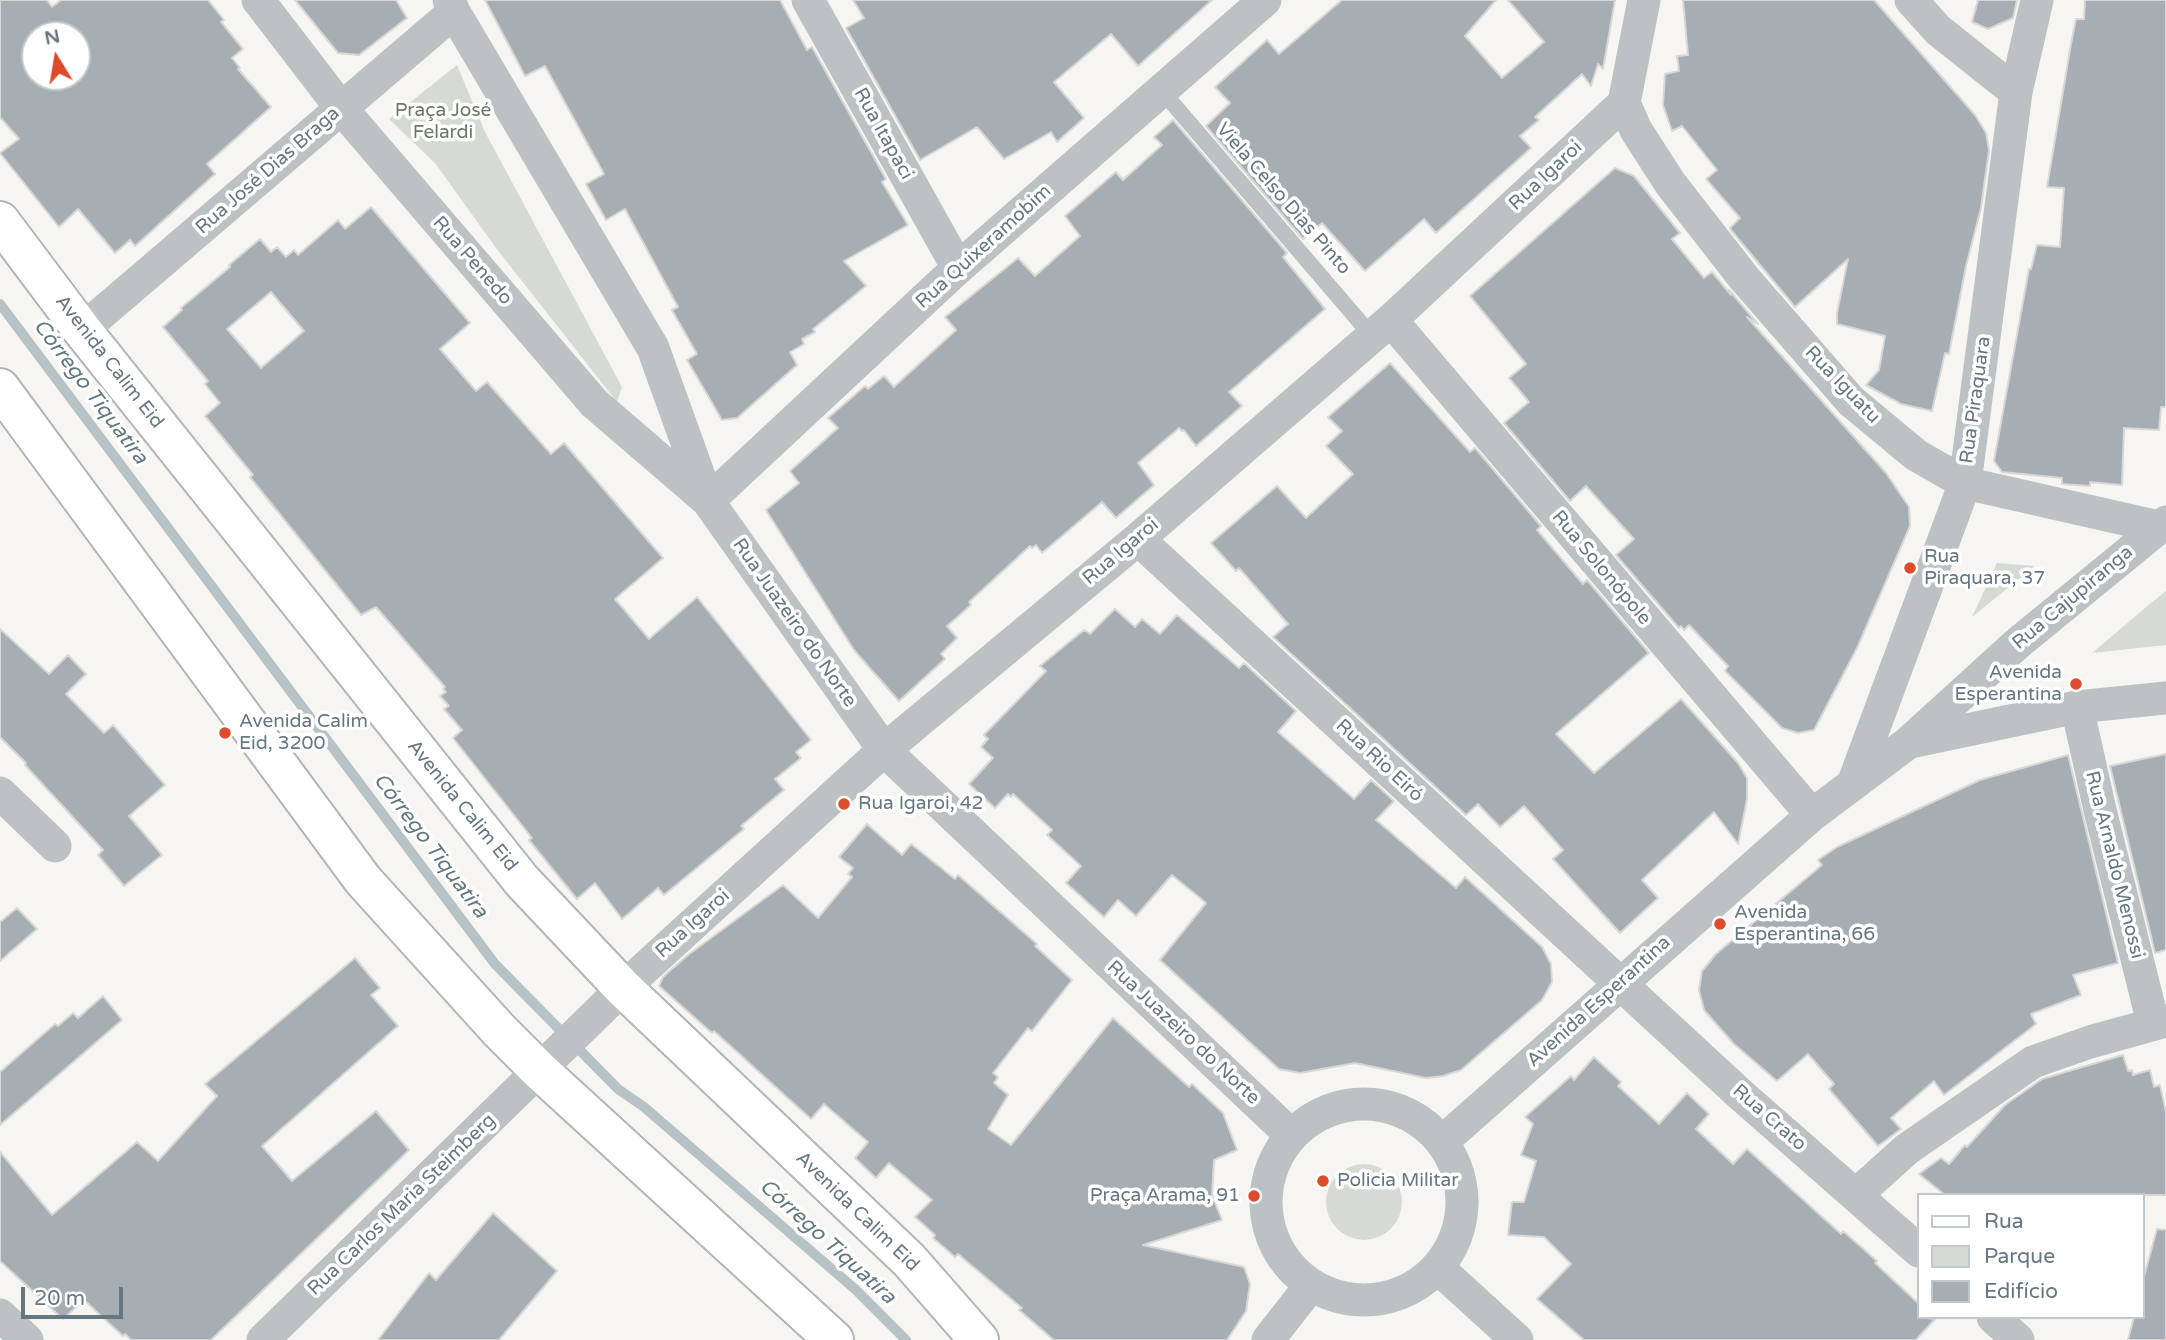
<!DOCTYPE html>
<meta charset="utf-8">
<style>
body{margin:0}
#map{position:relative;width:2166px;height:1340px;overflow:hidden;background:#f6f5f2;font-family:"Varela Round",sans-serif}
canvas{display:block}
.legend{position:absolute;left:1917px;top:1193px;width:228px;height:126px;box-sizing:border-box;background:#fff;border:2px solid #c2c9cd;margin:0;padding:9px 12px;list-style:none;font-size:21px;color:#667782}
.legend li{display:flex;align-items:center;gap:14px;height:35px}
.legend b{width:35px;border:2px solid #c2c9cd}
.north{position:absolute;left:21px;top:21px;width:70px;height:70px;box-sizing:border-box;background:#fff;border:2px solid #c2c9cd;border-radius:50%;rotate:349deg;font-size:19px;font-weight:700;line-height:28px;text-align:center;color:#667782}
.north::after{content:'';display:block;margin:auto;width:24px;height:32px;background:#dc4b2c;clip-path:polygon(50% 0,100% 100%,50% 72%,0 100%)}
.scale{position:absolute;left:21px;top:1287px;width:102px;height:32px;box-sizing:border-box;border:4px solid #667782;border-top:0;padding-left:9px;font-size:21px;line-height:24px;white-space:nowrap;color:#667782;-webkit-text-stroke:5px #fff;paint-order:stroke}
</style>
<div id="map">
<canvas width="2166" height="1340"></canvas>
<ul class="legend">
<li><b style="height:9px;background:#fff"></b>Rua</li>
<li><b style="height:19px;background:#d5dad2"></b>Parque</li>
<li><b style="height:19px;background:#a6aeb3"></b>Edifício</li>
</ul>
<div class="north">N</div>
<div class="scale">20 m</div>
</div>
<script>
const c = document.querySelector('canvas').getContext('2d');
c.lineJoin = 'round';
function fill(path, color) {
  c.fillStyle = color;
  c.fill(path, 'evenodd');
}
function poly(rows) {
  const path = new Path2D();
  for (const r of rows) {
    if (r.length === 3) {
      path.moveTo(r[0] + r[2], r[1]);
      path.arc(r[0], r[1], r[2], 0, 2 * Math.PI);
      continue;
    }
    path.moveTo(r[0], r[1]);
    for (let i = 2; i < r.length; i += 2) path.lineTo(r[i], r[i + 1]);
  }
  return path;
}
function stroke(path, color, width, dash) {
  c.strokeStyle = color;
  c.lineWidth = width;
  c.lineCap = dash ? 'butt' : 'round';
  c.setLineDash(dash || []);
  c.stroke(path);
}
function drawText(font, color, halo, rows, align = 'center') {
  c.font = font + ' "Varela Round",sans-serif';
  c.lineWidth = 7;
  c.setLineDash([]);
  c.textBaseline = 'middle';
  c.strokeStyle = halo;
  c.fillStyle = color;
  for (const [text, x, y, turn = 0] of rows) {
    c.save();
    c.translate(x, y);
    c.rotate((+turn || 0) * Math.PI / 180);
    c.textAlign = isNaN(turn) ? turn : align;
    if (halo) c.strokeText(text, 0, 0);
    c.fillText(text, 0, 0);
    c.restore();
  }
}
fill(poly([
 [457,65,485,132,622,387,617,402,496,248,435,163,389,119],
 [1997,563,2035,566,1972,617,1980,600],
 [2166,591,2166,645,2092,653,2151,603],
 [1364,1202,38]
]), '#d5dad2');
stroke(poly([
 [0,304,495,964,618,1089,644,1107,856,1290,906,1340]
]), '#b6c2c6', 10);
const building = poly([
 [0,0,47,0,52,7,61,0,208,0,224,20,221,22,243,49,232,58,240,68,238,69,271,107,207,164,215,174,135,246,130,240,115,253,78,209,59,227,0,153,19,139,0,117,0,0],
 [35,35,77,35,77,77,35,77,35,35],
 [295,0,396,0,407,18,359,55,338,53,295,0],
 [485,0,780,0,807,50,812,47,886,179,882,182,908,225,844,261,866,286,813,329,815,332,802,339,804,344,790,352,797,365,737,418,722,420,687,360,697,354,672,310,678,307,625,209,606,220,586,184,604,174,545,66,525,76,485,0],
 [853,0,1212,0,1138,66,1111,34,1054,82,1084,118,1057,142,1051,132,1004,159,977,127,920,160,846,28,864,18,853,0],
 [1342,0,1496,0,1465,36,1502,78,1544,42,1508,0,1615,0,1603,69,1598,64,1591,86,1582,74,1535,117,1539,120,1520,136,1531,148,1436,233,1424,219,1365,271,1322,223,1303,239,1206,126,1230,103,1215,87,1267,40,1279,54,1342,0],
 [1683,0,1874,0,1975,115,1986,133,1989,150,1981,208,1966,266,1949,354,1945,353,1932,411,1901,404,1866,385,1879,370,1885,336,1837,324,1837,313,1848,259,1795,307,1731,230,1730,228,1740,218,1706,179,1717,170,1682,126,1672,131,1663,105,1665,74,1679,71,1677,56,1688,55,1683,0],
 [1978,0,2017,0,2013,18,1988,29,1972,22,1978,0],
 [2085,0,2166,0,2166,407,2161,407,2159,430,2124,428,2122,485,2090,482,2090,486,2062,484,2062,478,2002,472,1994,461,2029,269,2031,269,2037,245,2060,247,2064,188,2047,187,2071,44,2076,19,2084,19,2085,0],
 [1173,120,1287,253,1283,257,1325,309,1229,392,1242,406,1196,446,1184,430,1182,431,1179,428,1138,463,1154,485,1116,518,1102,502,1042,553,1036,545,1032,548,1030,546,969,602,971,605,947,626,957,638,941,654,945,659,899,701,854,650,766,510,799,483,790,471,838,428,828,418,865,386,868,389,884,376,894,387,956,330,945,317,1018,258,1035,276,1080,236,1065,216,1116,172,1123,180,1162,145,1154,137,1173,120],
 [1615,168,1634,176,1680,233,1672,239,1704,278,1712,272,1731,295,1729,290,1758,324,1747,317,1886,473,1909,507,1910,526,1857,648,1814,730,1798,733,1782,728,1725,671,1728,666,1689,625,1684,630,1681,626,1679,628,1616,555,1634,539,1586,486,1570,501,1504,423,1529,402,1509,378,1526,364,1470,296,1615,168],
 [371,207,470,323,440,349,476,391,487,382,551,454,564,443,663,558,615,599,649,639,697,597,811,740,796,752,801,758,775,779,784,790,741,826,744,829,664,895,658,888,622,919,595,883,577,899,529,840,532,838,453,738,462,730,444,709,449,706,440,696,446,692,443,689,445,687,376,607,361,615,250,477,253,475,205,416,220,403,205,384,208,381,163,327,182,310,181,308,230,267,229,265,260,239,271,252,277,247,286,257,294,250,298,255,338,220,345,229,371,207],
 [271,292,304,331,261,368,227,329,271,292],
 [1390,363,1470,452,1475,448,1541,526,1537,530,1583,584,1587,580,1649,653,1556,734,1594,773,1681,699,1738,763,1747,778,1747,799,1738,844,1714,812,1642,880,1658,898,1620,933,1553,859,1563,850,1524,806,1500,827,1478,804,1466,815,1273,637,1288,624,1239,568,1236,571,1211,543,1277,486,1306,518,1353,474,1326,446,1342,431,1328,417,1390,363],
 [1115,609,1135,627,1142,619,1160,634,1177,615,1239,668,1244,663,1296,711,1278,732,1354,799,1371,780,1394,801,1376,820,1456,888,1465,877,1542,947,1551,964,1552,982,1542,1000,1461,1070,1443,1076,1426,1078,1355,1063,1300,1073,1279,1069,1160,960,1206,903,1172,875,1136,916,1118,900,1104,917,1066,883,1081,866,1047,835,1052,830,1013,794,1011,797,1008,794,995,808,969,784,993,758,981,747,988,739,984,735,1046,671,1040,666,1084,630,1090,634,1115,609],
 [0,629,49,674,68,655,86,674,66,694,104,733,113,725,165,785,129,816,162,855,124,886,98,855,103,850,25,765,26,763,0,737,0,629],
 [2166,754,2166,950,2155,953,2110,766,2166,754],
 [2068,755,2118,963,2073,975,2081,995,2031,1014,2036,1024,1944,1095,1934,1081,1891,1118,1901,1129,1878,1146,1829,1089,1834,1084,1808,1054,1777,1081,1734,1044,1704,1010,1699,990,1702,971,1716,954,1822,865,1818,860,1837,847,1980,780,2068,755],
 [867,824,902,855,911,844,955,879,958,875,1037,944,1035,946,1072,980,1032,1031,1028,1028,993,1073,998,1077,994,1083,1008,1095,988,1129,1011,1145,1113,1018,1189,1087,1192,1084,1223,1113,1237,1150,1214,1160,1212,1195,1222,1220,1143,1245,1244,1267,1250,1284,1246,1311,1227,1340,1054,1340,1019,1310,1022,1308,958,1254,955,1257,933,1238,935,1235,915,1217,932,1200,889,1163,876,1178,855,1158,868,1142,824,1104,811,1119,714,1031,712,1033,659,986,663,977,688,955,783,885,818,918,852,877,848,874,853,868,839,857,867,824],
 [17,908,37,929,0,961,0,922,17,908],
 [355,958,380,988,371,995,398,1026,262,1146,292,1181,376,1111,409,1150,211,1340,131,1340,125,1334,123,1336,84,1300,63,1319,0,1261,0,1152,52,1215,137,1142,158,1161,217,1096,205,1084,355,958],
 [103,996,122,1020,0,1125,0,1072,55,1024,58,1026,73,1013,78,1018,103,996],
 [2123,1055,2128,1071,2132,1070,2133,1075,2150,1070,2154,1087,2160,1085,2166,1112,2166,1195,1945,1195,1919,1174,1941,1158,1949,1164,1965,1145,1967,1147,2005,1105,2042,1079,2123,1055],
 [1594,1057,1621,1082,1618,1086,1659,1124,1687,1093,1709,1114,1696,1129,1733,1164,1747,1149,1841,1234,1843,1231,1877,1261,1875,1263,1919,1304,1919,1317,1935,1319,1916,1340,1584,1340,1537,1299,1571,1264,1544,1237,1508,1235,1512,1202,1524,1202,1536,1161,1521,1155,1533,1124,1525,1117,1571,1076,1574,1080,1594,1057],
 [493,1213,557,1271,499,1340,378,1340,429,1273,436,1280,493,1213],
 [2157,1229,2166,1230,2166,1340,2128,1340,2134,1317,2143,1317,2143,1280,2157,1229]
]);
fill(building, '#a6aeb3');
stroke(building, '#d7d7d5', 2);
const primary = poly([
 [0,221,82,330,522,881,623,988,909,1260,979,1340],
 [0,388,363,880,498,1029,540,1071,834,1340]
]);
stroke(primary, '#b0b5b9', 42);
stroke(poly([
 [1162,91,1372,336]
]), '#bcc1c4', 16);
stroke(poly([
 [258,0,341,108,594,403,708,501,958,268,1265,0],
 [449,0,454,12,653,348,708,501,884,750,1291,1135],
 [808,0,958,268],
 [1911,0,1938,30,2016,92],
 [1624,103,1636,130,1670,183,1744,278,1851,401,1916,455,1965,483,2159,527],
 [1391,320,1812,815],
 [82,330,454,12],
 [1138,539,1741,1095,1919,1251],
 [2077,707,2100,810,2153,1023],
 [1910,742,2077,707,2166,698],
 [1853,784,1965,483,2016,92,2037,0],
 [0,793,55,846],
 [1364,1202,98],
 [1443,1141,1812,815,1908,743,2018,643,2166,522],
 [1857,1194,1907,1149,2033,1062,2090,1042,2166,1021],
 [1438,1268,1517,1340],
 [0,1315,27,1340],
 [1993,1317,2018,1340],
 [263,1340,623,988,884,750,1138,539,1391,320,1624,103,1644,0],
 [1268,1340,1311,1285]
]), '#bcc1c4', 33);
stroke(primary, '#fff', 38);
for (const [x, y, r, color] of [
 [1910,568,7,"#dc4b2c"],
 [2076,684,7,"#dc4b2c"],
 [225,733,7,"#dc4b2c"],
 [844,804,7,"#dc4b2c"],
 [1720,924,7,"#dc4b2c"],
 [1323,1181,7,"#dc4b2c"],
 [1254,1196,7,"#dc4b2c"]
]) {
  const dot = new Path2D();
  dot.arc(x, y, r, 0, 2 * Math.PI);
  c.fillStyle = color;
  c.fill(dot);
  stroke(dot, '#fff', 2.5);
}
drawText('19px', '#6a7a64', '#fff', [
 ["Praça José",443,111],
 ["Felardi",443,133]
]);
drawText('19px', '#667782', '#fff', [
 ["Rua Itapaci",883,134,61],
 ["Rua José Dias Braga",268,171,-41],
 ["Rua Igaroi",1546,176,-43],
 ["Viela Celso Dias Pinto",1283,199,49],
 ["Rua Quixeramobim",984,247,-42],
 ["Rua Penedo",472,261,49],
 ["Avenida Calim Eid",109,362,52],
 ["Rua Iguatu",1842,385,46],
 ["Rua Piraquara",1976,400,-82],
 ["Rua Igaroi",1121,552,-40],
 ["Rua Solonópole",1601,568,50],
 ["Rua Cajupiranga",2073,598,-40],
 ["Rua Juazeiro do Norte",794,623,55],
 ["Rua Rio Eiró",1379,761,43],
 ["Avenida Calim Eid",462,806,51],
 ["Rua Arnaldo Menossi",2114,865,76],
 ["Rua Igaroi",693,924,-42],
 ["Avenida Esperantina",1599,1002,-42],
 ["Rua Juazeiro do Norte",1183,1033,43],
 ["Rua Crato",1769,1118,41],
 ["Rua Carlos Maria Steimberg",402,1205,-44],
 ["Avenida Calim Eid",857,1212,44]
]);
drawText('19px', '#667782', '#fff', [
 ["Rua",1924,557],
 ["Piraquara, 37",1924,579],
 ["Avenida",2062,673,"right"],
 ["Esperantina",2062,695,"right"],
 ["Avenida Calim",239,722],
 ["Eid, 3200",239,744],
 ["Rua Igaroi, 42",858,804],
 ["Avenida",1734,913],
 ["Esperantina, 66",1734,935],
 ["Policia Militar",1337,1181],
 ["Praça Arama, 91",1240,1196,"right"]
], 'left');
drawText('italic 21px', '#62787f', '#fff', [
 ["Córrego Tiquatira",90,392,53],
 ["Córrego Tiquatira",430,846,53],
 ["Córrego Tiquatira",827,1242,42]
]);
</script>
